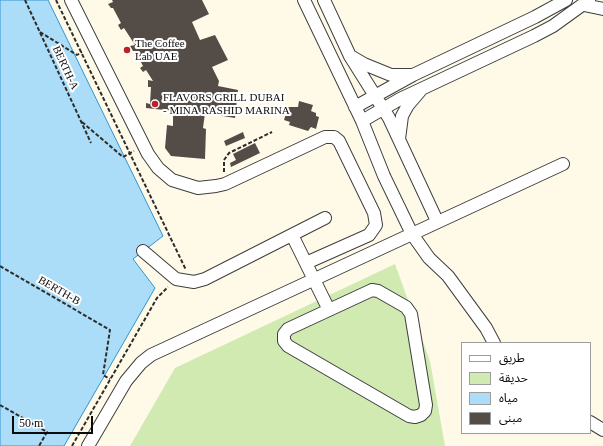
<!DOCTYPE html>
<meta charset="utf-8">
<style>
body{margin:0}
#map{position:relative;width:603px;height:446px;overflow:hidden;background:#fffae8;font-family:"Times New Roman","Noto Sans Arabic",serif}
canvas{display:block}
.legend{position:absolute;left:461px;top:342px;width:130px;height:92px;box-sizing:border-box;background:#fff;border:1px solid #9d9d9d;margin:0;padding:5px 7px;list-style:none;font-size:12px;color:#0b0b0b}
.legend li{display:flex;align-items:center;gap:8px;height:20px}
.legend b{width:20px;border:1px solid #9d9d9d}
.scale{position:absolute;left:12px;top:416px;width:81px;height:18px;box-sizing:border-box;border:2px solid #0b0b0b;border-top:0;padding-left:5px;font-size:12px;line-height:14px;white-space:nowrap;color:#0b0b0b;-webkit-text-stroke:3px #fff;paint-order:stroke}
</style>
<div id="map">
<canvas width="603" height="446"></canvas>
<ul class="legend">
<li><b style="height:5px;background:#fff"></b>طريق</li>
<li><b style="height:11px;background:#d0eab2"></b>حديقة</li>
<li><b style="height:11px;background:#abddf8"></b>مياه</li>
<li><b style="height:11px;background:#544c47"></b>مبنى</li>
</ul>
<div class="scale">50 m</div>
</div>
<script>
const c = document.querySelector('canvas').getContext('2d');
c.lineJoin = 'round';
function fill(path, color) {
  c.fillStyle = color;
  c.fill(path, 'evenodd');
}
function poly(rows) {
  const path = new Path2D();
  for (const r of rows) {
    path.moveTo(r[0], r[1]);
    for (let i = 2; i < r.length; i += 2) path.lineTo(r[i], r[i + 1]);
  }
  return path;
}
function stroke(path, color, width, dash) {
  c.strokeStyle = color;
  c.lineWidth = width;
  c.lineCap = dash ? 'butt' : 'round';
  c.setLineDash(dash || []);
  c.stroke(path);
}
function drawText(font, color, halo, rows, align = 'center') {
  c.font = font + ' "Times New Roman",serif';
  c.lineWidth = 4;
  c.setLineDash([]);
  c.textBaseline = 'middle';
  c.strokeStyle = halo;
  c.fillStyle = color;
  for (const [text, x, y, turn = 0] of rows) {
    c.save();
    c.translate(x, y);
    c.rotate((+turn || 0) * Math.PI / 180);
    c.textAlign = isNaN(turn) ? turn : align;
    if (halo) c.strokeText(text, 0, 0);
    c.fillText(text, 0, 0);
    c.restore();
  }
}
fill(poly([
 [395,264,430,361,445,446,130,446,175,368]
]), '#d0eab2');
const water = poly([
 [0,0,48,0,163,236,133,259,155,288,64,446,0,446,0,0]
]);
fill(water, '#abddf8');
stroke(water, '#3094d2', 1);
fill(poly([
 [112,0,202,0,209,14,192,22,200,40,215,35,228,60,212,67,219,81,218,86,238,90,235,118,205,113,203,128,206,129,205,159,171,156,165,148,167,125,173,126,173,111,146,108,146,103,150,104,151,87,148,87,148,80,153,81,146,70,143,72,140,68,143,66,135,51,133,51,130,46,135,45,124,28,121,30,118,25,121,23,113,8,111,8,108,4,113,2],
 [299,101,313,105,311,111,316,113,316,116,319,117,316,129,311,127,308,131,289,125,290,122,284,120,288,107,298,107],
 [243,132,245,138,226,146,224,141],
 [255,143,260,153,231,167,230,163,236,160,233,154]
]), '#544c47');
const minor = poly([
 [71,0,148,154,158,168,172,180,198,188,216,186,225,184,325,137,334,137,339,141,374,213,376,225,369,235,306,263],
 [304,0,362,121,384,176,412,234,429,258,448,276,486,328,494,343],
 [324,0,350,56,389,118,437,221],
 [584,5,603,9],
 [352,57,364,64,391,75,412,75],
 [355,107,413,75,535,17,566,0],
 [362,121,400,99,534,36,553,26,589,0],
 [399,139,402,116,408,105,420,91],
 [292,235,329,310],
 [143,251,176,279,194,282,205,279,325,218],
 [372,290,378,291,406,307,411,314,426,405,425,411,421,415,415,417,409,416,288,346,284,341,284,334,288,329,372,290],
 [590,422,603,430],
 [88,446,126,381,141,363,151,355,563,164]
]);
stroke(minor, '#3e3e3e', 14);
stroke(poly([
 [25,0,91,143],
 [56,0,186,270],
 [40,32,77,55,82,52],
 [82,122,123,157,134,151],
 [224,172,224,160,229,153,272,132],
 [0,266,110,330,103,375,110,379],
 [0,405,47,432,39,446],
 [72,446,157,298,168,287]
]), '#2d2d2d', 2, [4, 2]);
stroke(minor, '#fff', 12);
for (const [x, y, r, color] of [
 [127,50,4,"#bf1f29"],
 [155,104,4,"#bf1f29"]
]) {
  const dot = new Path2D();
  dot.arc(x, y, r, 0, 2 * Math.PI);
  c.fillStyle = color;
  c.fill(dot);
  stroke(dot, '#fff', 1.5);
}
drawText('11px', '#0b0b0b', '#fff', [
 ["The Coffee",135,44],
 ["Lab UAE",135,57],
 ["FLAVORS GRILL DUBAI",163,98],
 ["- MINA RASHID MARINA",163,111]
], 'left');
drawText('11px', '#0b0b0b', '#fff', [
 ["BERTH-A",65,68,65],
 ["BERTH-B",59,291,30]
]);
</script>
